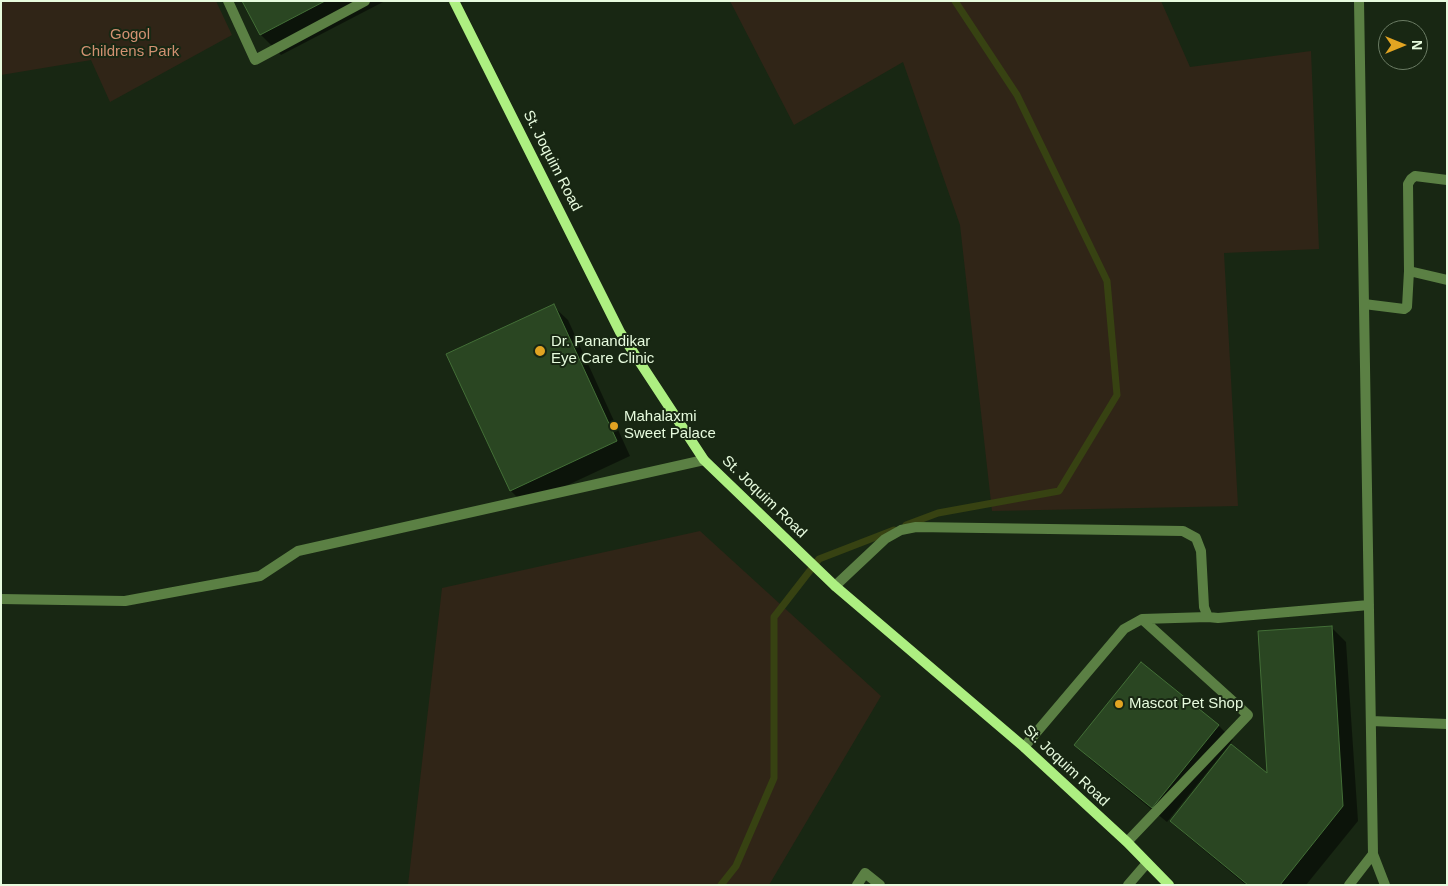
<!DOCTYPE html>
<style>
body{margin:0}
#map{position:relative;width:1448px;height:886px;overflow:hidden;background:#182713;font-family:Arial,sans-serif}
canvas{display:block}
.frame{position:absolute;inset:0;border:2px solid #e7fbde;pointer-events:none}
.north{position:absolute;left:1378px;top:20px;width:50px;height:50px;box-sizing:border-box;background:#182713;border:1px solid #6b7c64;border-radius:50%;rotate:90deg;font-size:14px;font-weight:700;line-height:20px;text-align:center;color:#e7fbde}
.north::after{content:'';display:block;margin:auto;width:18px;height:22px;background:#e2a422;clip-path:polygon(50% 0,100% 100%,50% 72%,0 100%)}
</style>
<div id="map">
<canvas width="1448" height="886"></canvas>
<div class="frame"></div>
<div class="north">N</div>
</div>
<script>
const c = document.querySelector('canvas').getContext('2d');
c.lineJoin = 'round';
function fill(path, color) {
  c.fillStyle = color;
  c.fill(path, 'evenodd');
}
function poly(rows) {
  const path = new Path2D();
  for (const r of rows) {
    path.moveTo(r[0], r[1]);
    for (let i = 2; i < r.length; i += 2) path.lineTo(r[i], r[i + 1]);
  }
  return path;
}
function stroke(path, color, width, dash) {
  c.strokeStyle = color;
  c.lineWidth = width;
  c.lineCap = dash ? 'butt' : 'round';
  c.setLineDash(dash || []);
  c.stroke(path);
}
function drawText(font, color, halo, rows, align = 'center') {
  c.font = font + ' Arial,sans-serif';
  c.lineWidth = 4;
  c.setLineDash([]);
  c.textBaseline = 'middle';
  c.strokeStyle = halo;
  c.fillStyle = color;
  for (const [text, x, y, turn = 0] of rows) {
    c.save();
    c.translate(x, y);
    c.rotate((+turn || 0) * Math.PI / 180);
    c.textAlign = isNaN(turn) ? turn : align;
    if (halo) c.strokeText(text, 0, 0);
    c.fillText(text, 0, 0);
    c.restore();
  }
}
fill(poly([
 [1,1,216,1,232,35,110,102,91,60,1,75],
 [730,1,1161,1,1190,67,1311,51,1319,249,1224,253,1238,506,992,511,960,225,903,62,794,125],
 [700,531,881,696,769,885,408,885,442,588]
]), '#302517');
fill(poly([
 [244,1,385,1,281,55,261,35],
 [553,306,568,320,630,456,525,505,511,491],
 [1332,628,1346,642,1358,821,1306,885,1246,885,1186,835,1171,821,1268,775],
 [1218,725,1233,740,1167,822,1091,760,1076,745]
]), '#0007');
stroke(poly([
 [906,525,938,513,1059,491,1117,395,1107,281,1017,95,955,1],
 [721,885,736,866,774,778,774,617,819,559,894,530]
]), '#374212', 7);
const building = poly([
 [242,1,325,1,260,35,242,1],
 [554,304,617,441,510,491,446,354,554,304],
 [1332,626,1343,806,1280,885,1248,885,1170,821,1231,744,1267,773,1258,631,1332,626],
 [1141,662,1219,725,1152,808,1074,745,1141,662]
]);
fill(building, '#2a4622');
stroke(building, '#436f37', 1);
stroke(poly([
 [1409,271,1447,280],
 [1364,304,1404,309,1407,307,1409,271,1408,184,1411,179,1415,176,1447,180]
]), '#5b8044', 10);
stroke(poly([
 [228,1,255,60,365,1],
 [835,586,885,539,901,530,916,527,1183,531,1196,538,1201,551,1204,607,1208,617,1218,618,1369,605],
 [1,599,125,601,260,576,298,551,704,460],
 [1371,721,1447,724],
 [1024,747,1124,629,1142,619,1208,617],
 [1127,842,1248,715,1142,619],
 [1373,854,1385,885],
 [857,885,865,873,880,885],
 [1128,885,1147,863],
 [1349,885,1373,854,1359,1]
]), '#5b8044', 10);
stroke(poly([
 [454,1,620,332,704,460,835,586,1024,747,1127,842,1169,885]
]), '#adef81', 10);
for (const [x, y, r, color] of [
 [540,351,6,"#e2a422"],
 [614,426,5,"#e2a422"],
 [1119,704,5,"#e2a422"]
]) {
  const dot = new Path2D();
  dot.arc(x, y, r, 0, 2 * Math.PI);
  c.fillStyle = color;
  c.fill(dot);
  stroke(dot, '#182713', 2);
}
drawText('15px', '#d29172', '#182713', [
 ["Gogol",130,35],
 ["Childrens Park",130,52]
]);
drawText('15px', '#e7fbde', '#182713', [
 ["St. Joquim Road",552,161,63],
 ["St. Joquim Road",764,497,44],
 ["St. Joquim Road",1066,766,43]
]);
drawText('15px', '#e7fbde', '#182713', [
 ["Dr. Panandikar",551,342],
 ["Eye Care Clinic",551,359],
 ["Mahalaxmi",624,417],
 ["Sweet Palace",624,434],
 ["Mascot Pet Shop",1129,704]
], 'left');
</script>
